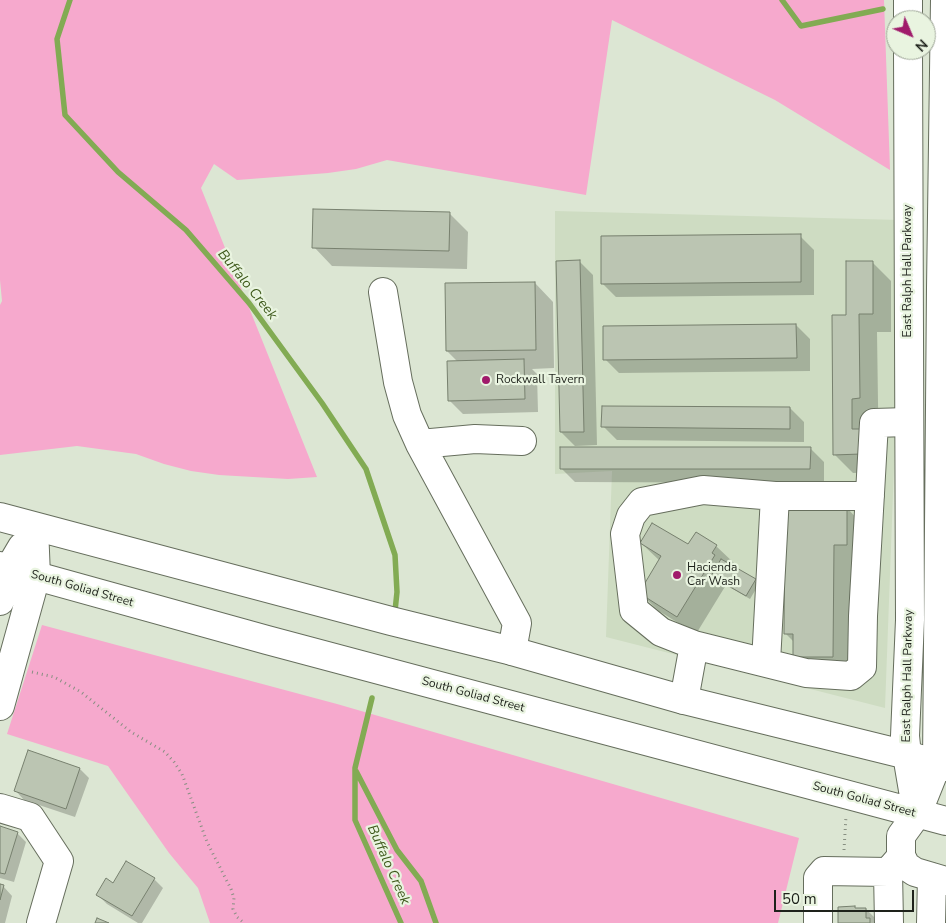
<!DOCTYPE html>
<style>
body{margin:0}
#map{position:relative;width:946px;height:923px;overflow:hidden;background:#dce6d3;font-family:"Nunito Sans",sans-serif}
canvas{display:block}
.north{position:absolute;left:886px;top:10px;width:50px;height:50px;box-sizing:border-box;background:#e9f4e0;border:1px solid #98a091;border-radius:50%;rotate:135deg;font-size:14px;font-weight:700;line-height:20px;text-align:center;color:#1e221b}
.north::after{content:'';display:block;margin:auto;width:18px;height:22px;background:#a01b6b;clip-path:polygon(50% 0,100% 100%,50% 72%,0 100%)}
.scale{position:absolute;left:774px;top:890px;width:140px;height:22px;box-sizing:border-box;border:2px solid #1e221b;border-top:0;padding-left:6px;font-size:15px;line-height:18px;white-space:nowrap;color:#1e221b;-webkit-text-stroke:4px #e9f4e0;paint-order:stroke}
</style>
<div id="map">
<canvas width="946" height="923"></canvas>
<div class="north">N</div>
<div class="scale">50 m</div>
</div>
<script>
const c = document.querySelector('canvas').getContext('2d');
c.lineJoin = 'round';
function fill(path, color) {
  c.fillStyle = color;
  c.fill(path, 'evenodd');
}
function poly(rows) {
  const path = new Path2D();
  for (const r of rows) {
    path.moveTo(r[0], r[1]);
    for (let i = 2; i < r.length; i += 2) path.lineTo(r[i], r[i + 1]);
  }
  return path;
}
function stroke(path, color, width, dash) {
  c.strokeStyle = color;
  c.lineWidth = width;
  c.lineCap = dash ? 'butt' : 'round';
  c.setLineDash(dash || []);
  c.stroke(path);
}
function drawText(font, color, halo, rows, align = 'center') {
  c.font = font + ' "Nunito Sans",sans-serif';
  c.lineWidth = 4.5;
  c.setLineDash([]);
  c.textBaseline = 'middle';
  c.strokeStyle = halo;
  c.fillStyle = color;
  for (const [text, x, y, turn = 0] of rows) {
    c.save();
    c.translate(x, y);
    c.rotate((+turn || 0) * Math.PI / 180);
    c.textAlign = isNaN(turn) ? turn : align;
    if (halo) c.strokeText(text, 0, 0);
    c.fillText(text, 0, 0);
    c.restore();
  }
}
fill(poly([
 [555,211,900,220,894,467,885,708,606,637,612,471,555,474]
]), '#cedcc2');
fill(poly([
 [0,0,884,0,890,170,775,100,612,20,586,195,387,160,356,169,328,173,237,180,214,164,201,188,317,477,288,479,219,475,191,471,164,464,136,454,77,446,0,455,0,305,2,301,0,280],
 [42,625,337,704,799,838,778,923,210,923,198,888,169,853,108,766,7,734]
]), '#f6a9cd');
fill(poly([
 [449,213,468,232,467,269,332,266,314,247],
 [800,236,814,250,814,295,616,297,602,283],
 [579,261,593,275,597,445,575,446,561,432],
 [872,262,891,281,891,332,877,332,879,472,853,473,834,454,847,316],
 [535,283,553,302,554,368,532,369,537,374,538,412,463,414,449,400,458,362,447,351],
 [796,325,810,339,810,371,619,373,605,359],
 [790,408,804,422,804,442,617,440,603,426],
 [810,448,824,462,824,483,575,482,561,468],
 [847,508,865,527,865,563,852,563,851,675,794,656,794,642,786,634],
 [641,543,716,546,735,564,733,567,759,584,750,599,726,585,696,634,659,611,640,593,660,561],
 [80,769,89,778,75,817,24,800,15,790],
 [0,828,17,833,26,842,14,882,0,878],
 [154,879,163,888,142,923,138,923,107,904,98,895,114,885],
 [0,886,3,886,12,896,5,923,0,923],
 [866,909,880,923,839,923]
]), '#0003');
stroke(poly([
 [70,0,57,39,65,115,118,172,186,230,249,303,322,403,366,469,395,555,397,592,395,611],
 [782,0,801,26,883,9],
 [372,698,355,768,355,820,401,923],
 [356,771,397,850,421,881,436,923]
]), '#82ab53', 5.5);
const building = poly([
 [313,209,450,212,449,251,312,248,313,209],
 [801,234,801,282,601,284,601,236,801,234],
 [580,260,584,432,560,432,556,261,580,260],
 [846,261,873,261,873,314,859,314,860,398,852,399,852,429,861,429,861,454,833,455,832,315,846,315,846,261],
 [535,282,536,350,446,351,445,283,535,282],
 [796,324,797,358,603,360,603,326,796,324],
 [524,359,525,399,448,401,447,361,524,359],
 [602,406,790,407,790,429,601,427,602,406],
 [560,447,811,447,810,469,560,469,560,447],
 [785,507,847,507,847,545,834,545,833,657,793,657,793,634,784,634,785,507],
 [652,523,688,544,696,532,717,545,712,553,715,555,677,617,639,593,661,556,640,543,652,523],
 [721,559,756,579,746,596,711,576,721,559],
 [28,750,80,768,66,809,14,791,28,750],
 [0,826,18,832,5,874,0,873,0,826],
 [126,861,155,878,132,916,96,895,106,878,113,883,126,861],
 [0,884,4,885,0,900,0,884],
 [855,906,855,908,866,908,866,918,870,918,870,923,838,923,838,907,855,906],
 [97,918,109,923,95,923,97,918]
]);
fill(building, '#bbc5b2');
stroke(building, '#77806e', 1);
const minor = poly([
 [383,292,398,382,407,415,420,444,517,623,512,651],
 [420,444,475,439,522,441],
 [0,601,9,569,22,547],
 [694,645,661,632,634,610,625,534,631,516,642,502,703,490,775,496],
 [766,662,775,496,870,496],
 [684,700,694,645,806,673,851,676,862,667,863,616,874,423,908,422],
 [0,706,36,576,34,527],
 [0,808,30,817,59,861,41,923],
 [917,814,901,836,901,856,906,866,915,872,946,881],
 [818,923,818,878,824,871,888,872],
 [889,923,888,872,900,858],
 [931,923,932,877]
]);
const major = poly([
 [908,0,908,20],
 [908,50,910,620,905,736,907,755,917,814],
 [0,517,391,621,512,651,684,700,907,755,946,767],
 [0,566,267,640,946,821],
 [917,814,937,764,941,288,945,0]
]);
stroke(minor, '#666e5d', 30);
stroke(major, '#666e5d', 30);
stroke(poly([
 [32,672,54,677,81,692,131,732,165,752,174,762,182,774,207,842,231,889,234,898,233,909,237,917,244,923],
 [844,850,846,816]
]), '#878f81', 3, [1, 4]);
stroke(minor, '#fff', 28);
stroke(major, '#fff', 28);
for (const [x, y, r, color] of [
 [486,380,5,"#a01b6b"],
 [677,575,5,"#a01b6b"]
]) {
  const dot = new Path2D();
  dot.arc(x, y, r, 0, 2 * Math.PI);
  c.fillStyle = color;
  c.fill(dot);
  stroke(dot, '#e9f4e0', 2);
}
drawText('12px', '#1e221b', '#e9f4e0', [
 ["East Ralph Hall Parkway",908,271,-90],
 ["South Goliad Street",82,589,16],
 ["East Ralph Hall Parkway",908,676,-89],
 ["South Goliad Street",473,695,15],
 ["South Goliad Street",864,800,15]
]);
drawText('12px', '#1e221b', '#e9f4e0', [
 ["Rockwall Tavern",496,380],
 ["Hacienda",687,568],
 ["Car Wash",687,582]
], 'left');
drawText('italic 14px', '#3e591b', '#e9f4e0', [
 ["Buffalo Creek",247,285,51],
 ["Buffalo Creek",388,865,66]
]);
</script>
